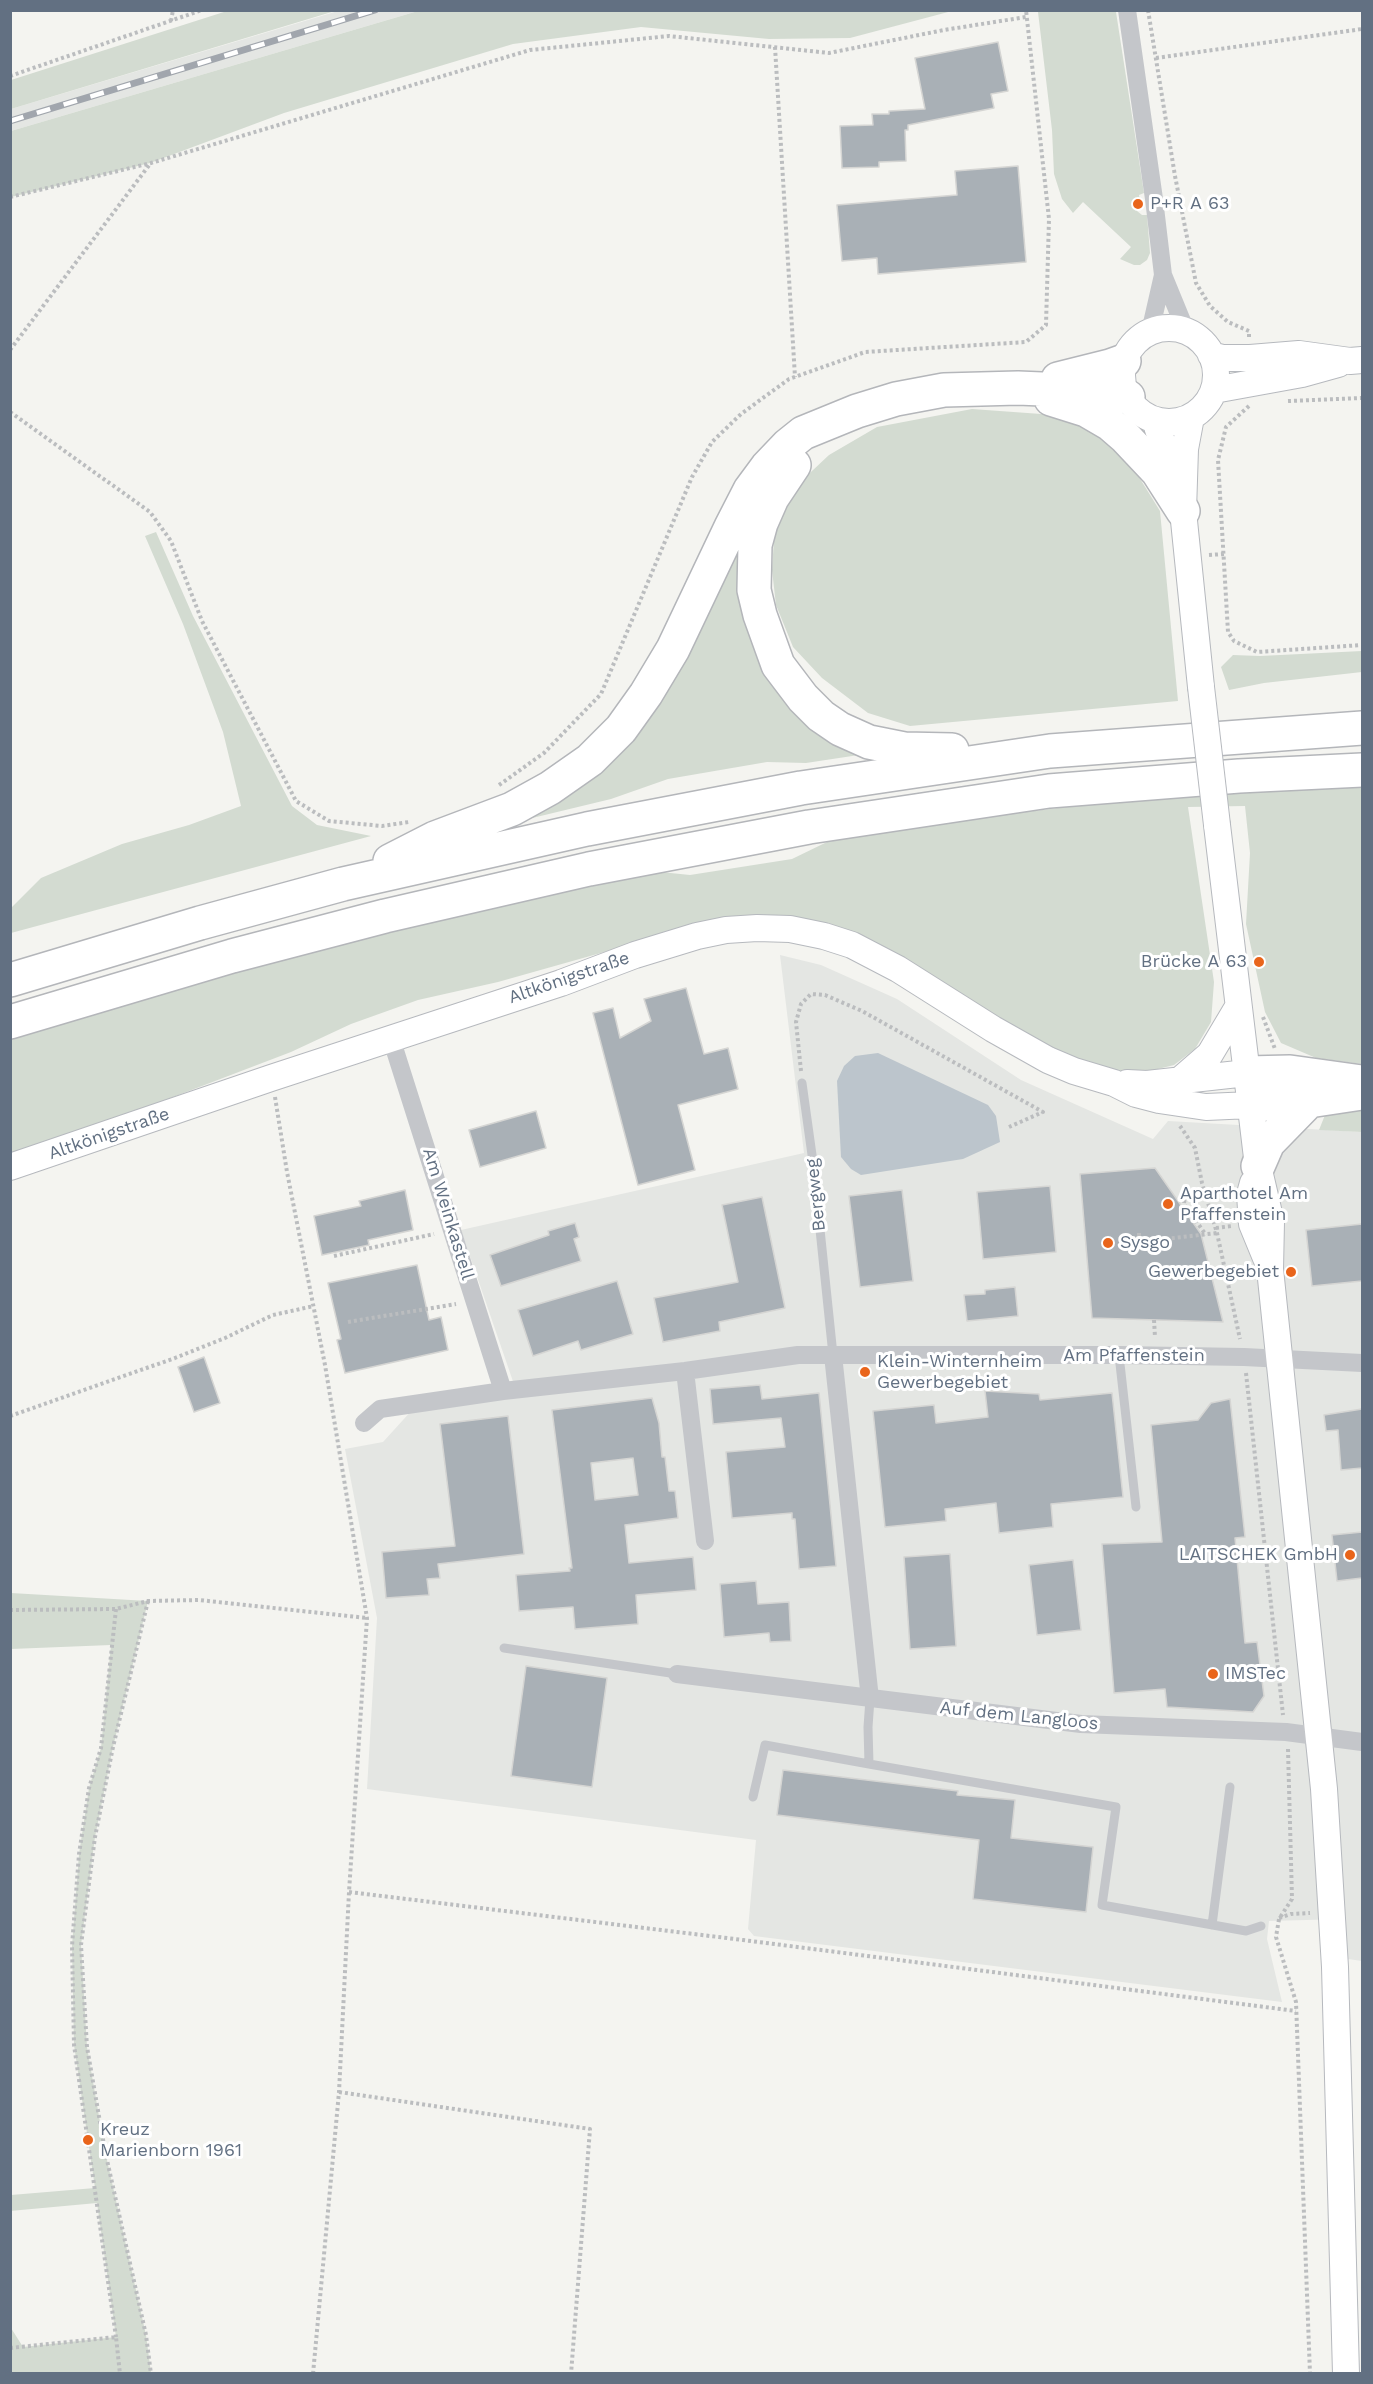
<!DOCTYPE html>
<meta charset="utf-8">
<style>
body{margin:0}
#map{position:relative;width:1373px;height:2384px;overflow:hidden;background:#f4f4f0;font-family:"Work Sans",sans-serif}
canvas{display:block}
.frame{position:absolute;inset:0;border:12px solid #627082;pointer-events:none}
</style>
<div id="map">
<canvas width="1373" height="2384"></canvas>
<div class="frame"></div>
</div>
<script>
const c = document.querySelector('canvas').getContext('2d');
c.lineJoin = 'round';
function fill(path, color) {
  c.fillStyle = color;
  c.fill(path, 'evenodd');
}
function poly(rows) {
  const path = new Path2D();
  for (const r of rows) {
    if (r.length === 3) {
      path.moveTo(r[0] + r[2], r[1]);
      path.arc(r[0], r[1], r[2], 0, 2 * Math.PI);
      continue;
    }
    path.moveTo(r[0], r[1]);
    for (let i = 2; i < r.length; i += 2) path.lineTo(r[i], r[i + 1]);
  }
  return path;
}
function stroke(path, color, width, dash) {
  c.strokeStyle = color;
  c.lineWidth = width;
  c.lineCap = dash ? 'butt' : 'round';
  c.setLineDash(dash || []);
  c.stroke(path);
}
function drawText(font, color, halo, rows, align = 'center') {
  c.font = font + ' "Work Sans",sans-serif';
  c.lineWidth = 6;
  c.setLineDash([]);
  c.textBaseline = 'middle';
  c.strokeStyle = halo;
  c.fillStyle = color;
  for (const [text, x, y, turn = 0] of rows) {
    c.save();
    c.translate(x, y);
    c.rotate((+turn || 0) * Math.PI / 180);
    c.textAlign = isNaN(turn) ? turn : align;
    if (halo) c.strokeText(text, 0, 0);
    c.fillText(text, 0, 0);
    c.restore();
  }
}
fill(poly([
 [338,11,418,11,11,131,11,109],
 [780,955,821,965,897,999,1021,1080,1153,1139,1168,1121,1362,1132,1362,1961,1348,1959,1344,1919,1269,1921,1267,1939,1282,2002,754,1936,748,1929,756,1840,367,1789,377,1618,345,1449,383,1442,413,1409,518,1396,461,1230,804,1153]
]), '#e4e6e3');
fill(poly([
 [227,11,335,11,11,109,11,80],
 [418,11,418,10,952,11,850,38,769,39,641,27,513,44,284,113,150,163,11,197,11,131],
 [1106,11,1116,12,1144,193,1139,195,1140,201,1135,202,1137,211,1142,215,1147,215,1150,253,1147,260,1140,265,1134,265,1120,259,1131,247,1083,202,1073,213,1062,199,1054,174,1052,130,1038,12],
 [972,409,1055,415,1098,432,1134,469,1160,511,1178,701,910,726,868,713,822,678,793,647,776,605,772,570,775,524,796,486,829,455,877,427],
 [741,523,749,619,872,753,806,763,767,762,668,779,611,799,524,820,599,761],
 [156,532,193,616,292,806,317,825,371,836,11,933,11,908,41,878,122,844,189,825,241,806,223,732,183,624,145,536],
 [1362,651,1362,672,1264,683,1229,690,1221,667,1233,655,1260,656],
 [1314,787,1362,788,1362,1064,1316,1058,1281,1043,1265,1012,1246,924,1250,853,1245,806,1188,807,1214,982,1211,1022,1195,1049,1174,1065,1150,1071,1115,1073,1030,1039,795,920,748,915,700,925,498,982,418,1000,351,1024,291,1052,58,1141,11,1157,10,1037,203,980,337,944,651,871,690,875,792,859,827,842,939,823,1121,800],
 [1362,1109,1362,1132,1319,1130,1327,1110],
 [11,1593,148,1601,113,1747,95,1837,81,1945,87,2047,105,2151,146,2335,151,2373,11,2373,11,2328,23,2347,116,2337,97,2203,10,2211,11,2195,95,2188,74,2045,72,1946,79,1854,89,1788,101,1748,111,1645,11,1649]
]), '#d3dbd1');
fill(poly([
 [878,1053,988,1105,996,1116,1000,1142,963,1159,861,1175,851,1169,841,1157,837,1081,844,1066,855,1056]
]), '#bcc5cc');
const building = poly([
 [998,42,1008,91,991,94,994,108,908,125,908,130,905,130,906,161,879,162,879,167,842,168,840,126,873,125,872,114,889,114,889,111,925,109,915,58,998,42],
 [1018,166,1026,262,878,274,877,258,842,261,837,205,957,195,955,171,1018,166],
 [686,988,704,1054,728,1048,738,1089,678,1105,695,1170,638,1185,593,1013,613,1008,620,1038,651,1021,644,999,686,988],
 [536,1111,546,1148,480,1167,469,1130,536,1111],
 [1155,1168,1201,1234,1223,1322,1092,1318,1080,1174,1155,1168],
 [1050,1186,1056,1252,983,1259,977,1192,1050,1186],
 [405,1190,413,1230,368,1240,369,1245,322,1255,314,1216,361,1206,359,1201,405,1190],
 [902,1190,913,1281,860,1287,849,1196,902,1190],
 [762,1197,785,1308,719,1322,720,1331,663,1342,654,1298,738,1282,722,1205,762,1197],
 [575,1223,579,1237,574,1239,581,1261,501,1286,490,1255,549,1235,548,1231,575,1223],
 [1362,1224,1362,1281,1312,1286,1306,1230,1362,1224],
 [417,1265,429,1320,441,1317,448,1350,345,1373,337,1340,341,1339,328,1283,417,1265],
 [617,1281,633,1334,581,1350,578,1341,533,1356,518,1310,617,1281],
 [1015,1287,1018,1316,967,1321,964,1295,985,1294,985,1290,1015,1287],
 [204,1357,220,1403,194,1412,178,1367,204,1357],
 [760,1385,762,1399,819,1393,836,1566,799,1569,795,1519,792,1519,792,1513,732,1518,726,1452,785,1447,781,1418,713,1424,710,1389,760,1385],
 [985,1391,1039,1394,1040,1400,1112,1393,1123,1497,1051,1504,1053,1527,999,1533,996,1503,945,1509,946,1521,885,1527,873,1411,934,1405,936,1423,988,1417,985,1391],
 [652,1398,659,1423,662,1457,665,1457,669,1491,675,1491,678,1518,625,1525,629,1563,693,1557,696,1590,636,1595,638,1624,575,1629,573,1607,519,1611,516,1575,570,1571,569,1568,572,1568,552,1410,652,1398],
 [633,1458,638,1495,595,1500,591,1463,633,1458],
 [1230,1399,1245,1537,1235,1538,1245,1643,1257,1642,1264,1696,1253,1712,1167,1707,1165,1689,1114,1693,1102,1544,1162,1542,1151,1425,1198,1420,1211,1403,1230,1399],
 [1362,1409,1362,1468,1341,1470,1338,1430,1326,1431,1324,1415,1362,1409],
 [508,1416,524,1554,438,1564,440,1578,427,1579,429,1595,386,1598,382,1552,455,1546,440,1424,508,1416],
 [1362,1532,1362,1578,1337,1581,1332,1535,1362,1532],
 [950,1554,956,1646,910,1649,904,1557,950,1554],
 [1073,1560,1081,1630,1037,1635,1029,1565,1073,1560],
 [756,1581,758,1604,789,1602,791,1641,770,1642,769,1633,724,1637,720,1584,756,1581],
 [526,1666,607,1678,592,1787,511,1776,526,1666],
 [783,1770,958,1791,957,1795,1015,1800,1011,1838,1093,1847,1086,1912,973,1899,979,1840,777,1815,783,1770]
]);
fill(building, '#a9b0b6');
stroke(building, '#d5d5d3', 1.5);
const secondary = poly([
 [1169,375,47],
 [1211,355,1223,358,1250,358,1299,354,1350,361,1362,360],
 [1214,390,1302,374,1338,364],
 [1191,417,1185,449,1183,511,1201,687],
 [1155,420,1177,488],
 [1217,825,1258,1166,1271,1222,1270,1269,1324,1789,1335,1967,1346,2374],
 [1180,1080,1210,1054,1238,1007],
 [1127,1083,1147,1084,1247,1073],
 [10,1167,271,1078,561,983,635,955,697,936,726,930,757,928,790,929,824,936,852,945,898,969,993,1029,1048,1060,1074,1071,1114,1083,1136,1094,1159,1100,1206,1107,1251,1105],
 [1253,1183,1250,1194,1252,1224,1266,1258]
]);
const highway = poly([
 [1058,379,1110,366,1124,361],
 [1051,399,1086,410,1110,424,1125,437,1158,472,1183,511],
 [794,465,772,498,761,523,755,545,754,590,760,615,778,665,803,698,821,716,840,729,869,742,904,749,952,750],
 [390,861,435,838,512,809,550,788,590,760,621,729,646,694,673,649,731,527,750,490,767,467,788,445,803,433,857,411,896,399,944,390,1018,388,1113,392,1128,397],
 [10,980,200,923,343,884,587,829,801,788,1050,751,1362,728],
 [10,1022,232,956,385,916,589,869,809,827,1049,791,1239,776,1362,770],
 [1247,1073,1290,1072,1362,1082],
 [1251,1105,1309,1101,1362,1093],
 [1258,1166,1268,1143,1309,1101]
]);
stroke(secondary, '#b6b9be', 28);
stroke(highway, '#b4b6ba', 36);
stroke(poly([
 [1148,10,1175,176,1196,283,1210,306,1228,322,1249,331,1249,337],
 [171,21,173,10],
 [775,47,795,377],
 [1156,58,1362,29],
 [10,76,202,10],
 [10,197,151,163,530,50,669,36,829,53,944,30,1026,17],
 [10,350,150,164],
 [1288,401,1362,398],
 [1249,406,1226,427,1218,460,1228,632,1234,641,1257,652,1362,645],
 [10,412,150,512,171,541,202,621,296,801,329,821,382,826,409,822],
 [1209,555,1224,554],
 [499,785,544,753,601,694,692,477,712,442,741,414,789,379,865,352,1026,342,1046,325,1049,219,1026,10],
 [1263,1017,1275,1049],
 [801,1071,796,1022,801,1004,811,994,825,995,862,1011,1043,1112,1009,1127],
 [275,1097,287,1172,325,1365,367,1618,349,1892,339,2092,313,2374],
 [1180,1126,1195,1148,1202,1183,1217,1233,1240,1339],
 [1185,1194,1184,1204,1206,1235],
 [1216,1228,1232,1226],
 [1139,1233,1139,1242,1217,1233],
 [334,1256,434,1234],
 [1154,1320,1155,1337],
 [348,1322,456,1304],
 [1246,1373,1283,1715],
 [10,1416,175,1358,225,1338,273,1315,314,1306],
 [148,1601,113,1747,95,1837,81,1945,87,2047,105,2151,146,2335,151,2374],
 [116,1609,101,1748,89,1788,79,1854,72,1946,74,2045,116,2337],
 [10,1610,116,1609,148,1601,199,1600,367,1618],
 [1288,1749,1292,1899,1279,1919,1276,1937,1296,2002,1310,2374],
 [349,1892,743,1940,1296,2011],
 [1279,1918,1291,1914,1310,1913],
 [339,2092,590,2129,571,2374],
 [10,2348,116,2337,120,2374]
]), '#bbbdbf', 4, [3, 3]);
stroke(poly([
 [802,1083,813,1162,833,1355],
 [1119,1355,1136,1507],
 [504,1648,677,1674],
 [870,1699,868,1727,869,1764,1116,1807,1102,1905,1246,1931,1261,1926],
 [753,1797,765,1745,869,1764],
 [1212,1925,1230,1787]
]), '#c4c6ca', 9);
stroke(poly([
 [1127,10,1154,199,1163,275,1150,332],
 [1163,275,1186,331],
 [391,1038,503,1391],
 [833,1355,870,1699],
 [685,1371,705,1541],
 [364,1423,380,1409,503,1391,685,1371,798,1355,1119,1355,1244,1357,1362,1363],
 [677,1674,1081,1724,1286,1732,1362,1742]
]), '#c4c6ca', 18);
stroke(secondary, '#fff', 26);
stroke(highway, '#fff', 33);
const rail = poly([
 [10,121,375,10]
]);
stroke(rail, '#a1a6ad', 7);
stroke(rail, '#fff', 4.5, [14]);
const secondaryBridge = poly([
 [1201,687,1217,825]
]);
stroke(secondaryBridge, '#b6b9be', 28, []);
stroke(secondaryBridge, '#fff', 26);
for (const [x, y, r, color] of [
 [1138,204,6,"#e9651b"],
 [1259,962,6,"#e9651b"],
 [1168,1204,6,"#e9651b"],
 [1108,1243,6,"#e9651b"],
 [1291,1272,6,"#e9651b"],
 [865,1372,6,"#e9651b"],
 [1350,1555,6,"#e9651b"],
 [1213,1674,6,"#e9651b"],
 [88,2140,6,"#e9651b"]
]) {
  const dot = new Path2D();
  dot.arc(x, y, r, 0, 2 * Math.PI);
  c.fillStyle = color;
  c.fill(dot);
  stroke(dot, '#fff', 2);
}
drawText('18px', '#627082', '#fff', [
 ["P+R A 63",1150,204],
 ["Brücke A 63",1247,962,"right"],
 ["Aparthotel Am",1180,1194],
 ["Pfaffenstein",1180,1215],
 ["Sysgo",1120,1243],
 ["Gewerbegebiet",1279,1272,"right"],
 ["Klein-Winternheim",877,1362],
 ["Gewerbegebiet",877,1383],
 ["LAITSCHEK GmbH",1338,1555,"right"],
 ["IMSTec",1225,1674],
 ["Kreuz",100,2130],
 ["Marienborn 1961",100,2151]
], 'left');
drawText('18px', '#627082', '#fff', [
 ["Altkönigstraße",569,978,-19],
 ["Altkönigstraße",109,1134,-19],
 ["Bergweg",816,1195,-96],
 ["Am Weinkastell",448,1214,73],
 ["Am Pfaffenstein",1134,1356],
 ["Auf dem Langloos",1019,1716,6]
]);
</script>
